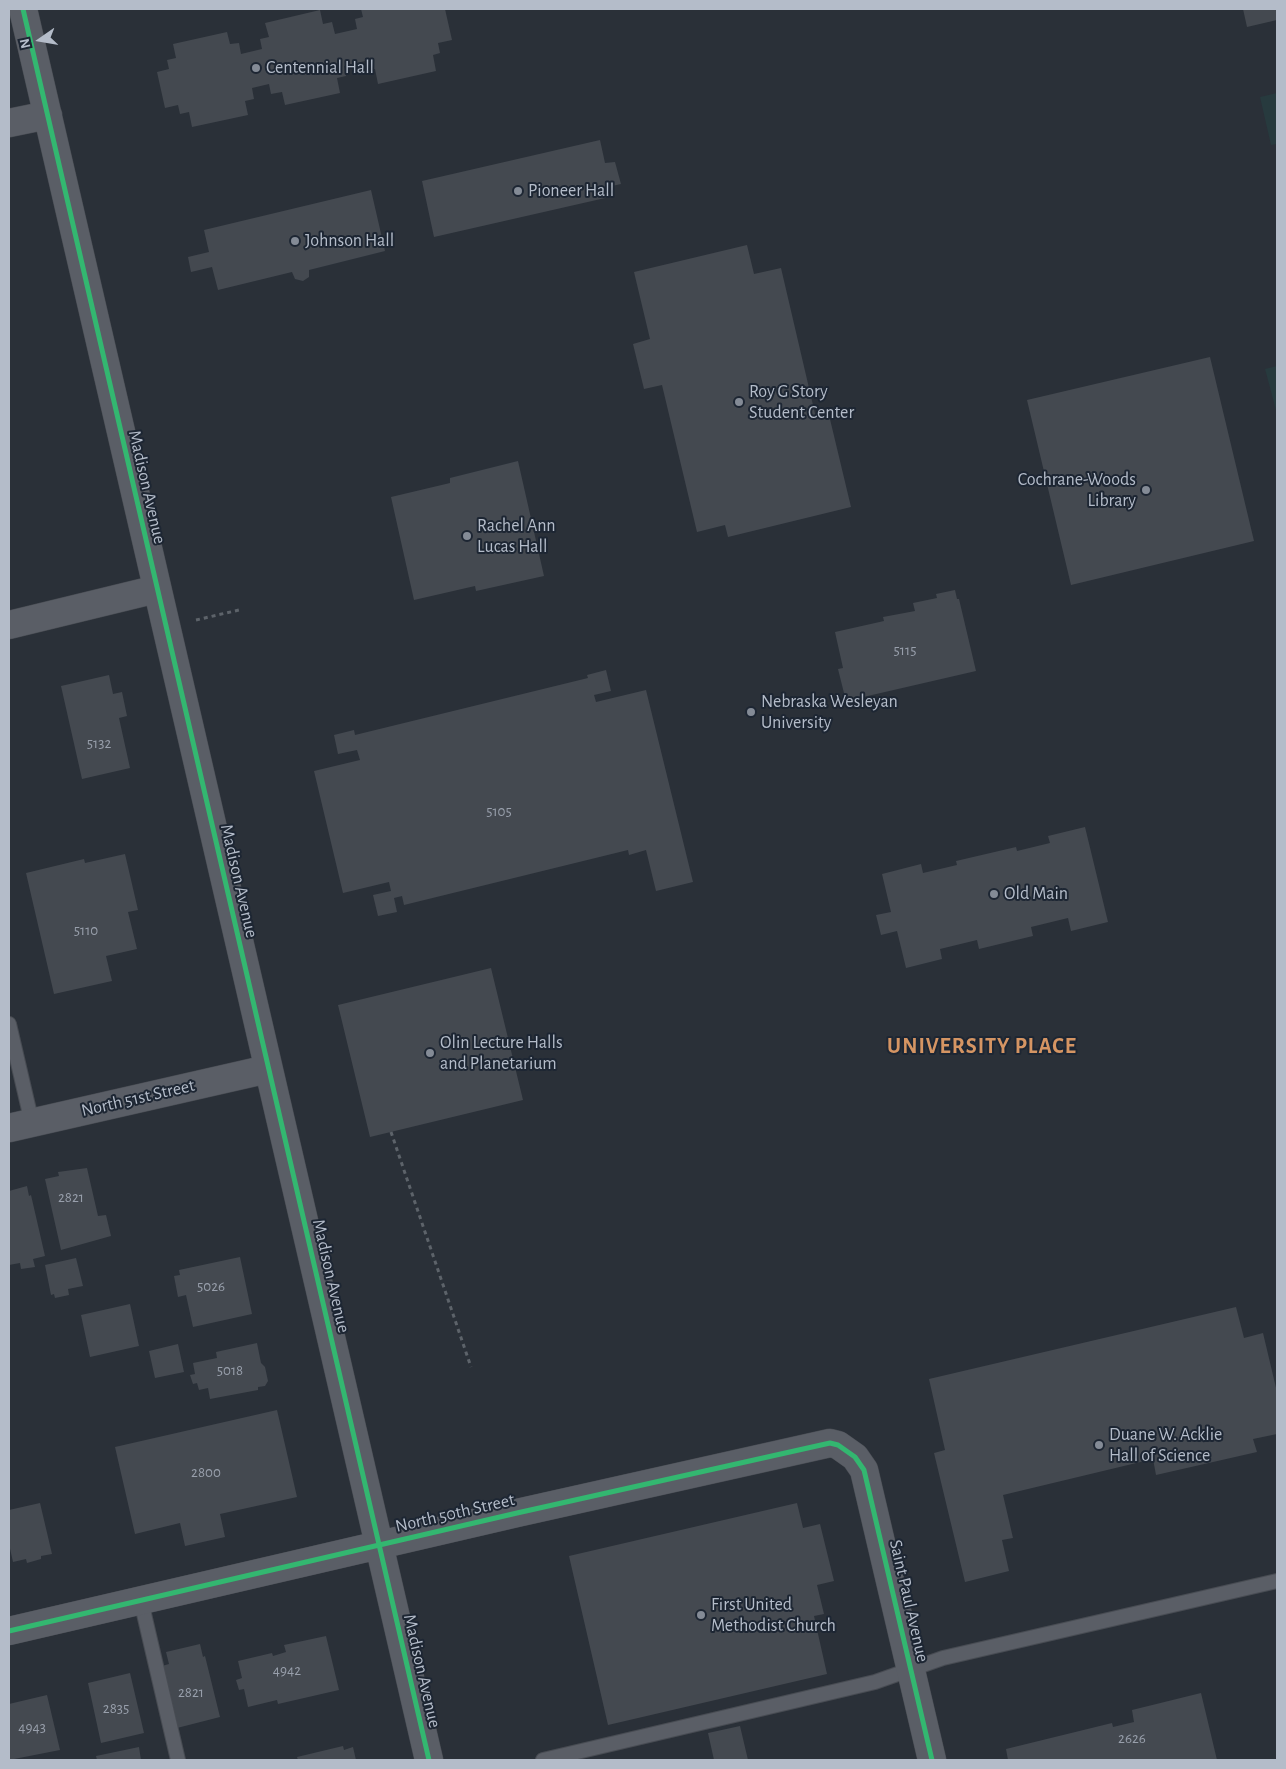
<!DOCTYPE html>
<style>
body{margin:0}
#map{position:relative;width:1286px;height:1769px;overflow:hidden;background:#2a3038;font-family:"Alegreya Sans",sans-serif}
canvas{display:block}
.frame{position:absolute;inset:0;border:10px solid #b4bcc9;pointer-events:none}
.north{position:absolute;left:15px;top:15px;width:50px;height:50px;-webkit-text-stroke:4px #1d2633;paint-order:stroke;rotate:257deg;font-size:14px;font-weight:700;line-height:20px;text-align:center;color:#b4bcc9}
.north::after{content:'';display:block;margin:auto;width:18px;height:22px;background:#b4bcc9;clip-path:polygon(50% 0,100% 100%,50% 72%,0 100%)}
</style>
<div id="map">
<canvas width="1286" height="1769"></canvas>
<div class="frame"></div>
<div class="north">N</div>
</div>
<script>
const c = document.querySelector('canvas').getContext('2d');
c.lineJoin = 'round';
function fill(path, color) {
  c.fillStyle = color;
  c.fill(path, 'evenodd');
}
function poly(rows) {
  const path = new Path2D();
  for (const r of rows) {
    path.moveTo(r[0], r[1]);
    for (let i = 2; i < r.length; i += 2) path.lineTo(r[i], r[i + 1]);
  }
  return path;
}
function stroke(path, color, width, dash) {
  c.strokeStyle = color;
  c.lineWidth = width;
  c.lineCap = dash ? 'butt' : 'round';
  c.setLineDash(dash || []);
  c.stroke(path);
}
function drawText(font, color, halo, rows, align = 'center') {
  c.font = font + ' "Alegreya Sans",sans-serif';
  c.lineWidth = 4;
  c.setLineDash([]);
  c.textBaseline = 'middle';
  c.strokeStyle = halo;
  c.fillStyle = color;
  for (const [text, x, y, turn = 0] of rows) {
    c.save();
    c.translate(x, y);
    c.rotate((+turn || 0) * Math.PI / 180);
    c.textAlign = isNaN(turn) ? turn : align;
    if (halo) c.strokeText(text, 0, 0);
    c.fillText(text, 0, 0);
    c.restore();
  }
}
fill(poly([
 [1277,93,1277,144,1271,145,1260,97],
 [1277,366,1277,410,1276,410,1265,369]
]), '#273a3e');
fill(poly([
 [361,9,445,9,452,40,438,43,440,53,433,55,436,71,378,84,375,69,367,71,365,61,344,66,346,76,337,78,340,93,285,105,282,92,271,94,269,84,252,88,254,99,245,101,248,115,192,127,189,112,180,114,178,105,165,108,157,72,169,69,167,60,176,58,173,44,227,32,230,44,239,43,241,54,262,49,260,39,269,37,265,23,320,10,323,24,332,22,335,34,357,29,355,19,363,17],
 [1243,9,1277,9,1277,20,1247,27],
 [600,140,605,163,615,162,621,184,612,186,614,196,434,237,422,181],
 [371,190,385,251,309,270,309,277,303,281,295,279,292,272,218,290,212,267,191,272,188,257,209,252,204,230],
 [747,245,754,274,781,268,816,418,829,415,851,507,728,537,725,525,697,532,662,385,644,389,633,344,650,339,634,272],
 [1210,357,1254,541,1071,585,1027,400],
 [518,461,544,576,476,591,475,586,414,600,391,497,450,483,450,478],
 [955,590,957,599,959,599,976,671,846,701,838,669,843,668,835,632,884,621,883,617,915,611,913,603,937,598,936,594],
 [606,670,611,691,594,695,596,702,646,690,693,882,656,891,646,850,629,855,628,850,404,905,402,896,394,898,397,912,378,916,373,895,391,891,389,882,343,893,314,771,360,760,357,750,338,754,334,735,354,730,355,735,588,678,587,675],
 [109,675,113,694,122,692,127,716,119,718,130,768,82,779,61,686],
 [1085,827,1108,922,1071,931,1068,918,1031,927,1033,936,979,949,977,940,940,949,942,959,906,968,897,931,881,935,876,915,891,912,882,874,921,864,923,873,957,865,956,861,1016,847,1017,851,1050,843,1048,836],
 [125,854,138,910,128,912,137,949,106,956,112,981,54,994,26,873,84,859,85,863],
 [491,968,523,1100,370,1137,338,1005],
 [87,1168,98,1216,106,1215,111,1236,61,1250,45,1179,59,1176,58,1172],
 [27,1186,29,1196,31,1195,45,1256,33,1259,35,1267,21,1269,20,1263,9,1265,9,1191],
 [240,1257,252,1314,193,1327,186,1295,178,1297,174,1276,180,1275,179,1270],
 [76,1258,83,1286,68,1289,69,1295,55,1298,54,1294,51,1295,45,1265],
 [130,1304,139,1346,90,1357,81,1315],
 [1236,1307,1244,1338,1263,1333,1277,1392,1277,1434,1253,1439,1257,1452,1156,1475,1153,1459,1003,1495,1013,1538,1002,1540,1009,1571,965,1582,934,1453,945,1450,929,1379],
 [257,1343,261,1363,265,1367,268,1381,265,1386,258,1387,258,1390,210,1399,208,1388,199,1390,197,1383,193,1384,190,1375,195,1374,193,1363,217,1358,216,1352],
 [178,1344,184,1372,155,1378,149,1351],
 [277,1410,297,1497,220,1514,225,1537,185,1546,180,1523,135,1534,115,1447],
 [40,1503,52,1554,41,1556,41,1559,27,1563,26,1559,13,1562,9,1544,9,1510],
 [797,1503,803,1528,820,1524,834,1581,817,1585,824,1614,814,1616,827,1674,608,1725,569,1556],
 [326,1636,339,1690,278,1704,277,1700,248,1707,244,1689,239,1690,236,1680,242,1678,238,1661,272,1653,273,1656,286,1652,284,1645],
 [200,1644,203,1657,205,1656,220,1717,177,1728,162,1666,169,1664,166,1652],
 [130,1673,144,1733,101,1743,88,1683],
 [1201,1693,1217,1760,1008,1760,1006,1749,1112,1723,1113,1727,1134,1722,1132,1710],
 [47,1695,60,1750,9,1760,9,1704],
 [740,1726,748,1760,714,1760,708,1733],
 [343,1746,344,1750,353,1747,356,1760,298,1760,297,1757],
 [139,1747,141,1760,97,1760,96,1756]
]), '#444950');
const lane = poly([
 [9,1024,32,1123],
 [141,1601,178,1760],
 [543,1760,875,1682,943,1658,1277,1581]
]);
const street = poly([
 [23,9,429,1760],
 [9,123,48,115],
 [9,625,157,589],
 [9,1128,268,1069],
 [9,1631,517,1513,830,1443,838,1445,855,1457,864,1470,932,1760]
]);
stroke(lane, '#484c53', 16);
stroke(street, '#484c53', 29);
stroke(poly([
 [196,620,239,610],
 [391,1132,471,1367]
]), '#5d636a', 3, [4, 4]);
stroke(lane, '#5a5e66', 14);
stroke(street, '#5a5e66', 28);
stroke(poly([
 [23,9,429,1760],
 [9,1631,517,1513,830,1443,838,1445,855,1457,864,1470,932,1760]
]), '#33b770', 5);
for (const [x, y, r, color] of [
 [256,68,5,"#848b96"],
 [518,191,5,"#848b96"],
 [295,241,5,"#848b96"],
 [739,402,5,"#848b96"],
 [1146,490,5,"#848b96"],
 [467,536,5,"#848b96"],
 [751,712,5,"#848b96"],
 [994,894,5,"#848b96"],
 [430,1053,5,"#848b96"],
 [1099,1445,5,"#848b96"],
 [701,1615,5,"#848b96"]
]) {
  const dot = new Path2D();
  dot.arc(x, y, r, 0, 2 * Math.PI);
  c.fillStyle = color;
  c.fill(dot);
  stroke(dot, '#1d2633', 2);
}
drawText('15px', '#989fab', null, [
 ["5115",905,650],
 ["5132",99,743],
 ["5105",499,811],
 ["5110",86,930],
 ["2821",71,1197],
 ["5026",211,1286],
 ["5018",230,1370],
 ["2800",206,1472],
 ["4942",287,1670],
 ["2821",191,1692],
 ["2835",116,1708],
 ["4943",32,1727],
 ["2626",1132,1738]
]);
drawText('18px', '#b4bcc9', '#1d2633', [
 ["Centennial Hall",266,68],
 ["Pioneer Hall",528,191],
 ["Johnson Hall",305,241],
 ["Roy G Story",749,392],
 ["Student Center",749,413],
 ["Cochrane-Woods",1136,480,"right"],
 ["Library",1136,501,"right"],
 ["Rachel Ann",477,526],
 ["Lucas Hall",477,547],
 ["Nebraska Wesleyan",761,702],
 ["University",761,723],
 ["Old Main",1004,894],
 ["Olin Lecture Halls",440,1043],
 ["and Planetarium",440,1064],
 ["Duane W. Acklie",1109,1435],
 ["Hall of Science",1109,1456],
 ["First United",711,1605],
 ["Methodist Church",711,1626]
], 'left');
drawText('18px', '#b4bcc9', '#1d2633', [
 ["Madison Avenue",147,487,77],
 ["Madison Avenue",239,881,77],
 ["North 51st Street",138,1098,-13],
 ["Madison Avenue",331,1276,77],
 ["North 50th Street",455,1513,-13],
 ["Saint Paul Avenue",909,1601,77],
 ["Madison Avenue",422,1671,77]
]);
c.letterSpacing = '1px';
drawText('bold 22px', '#d59563', '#1d2633', [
 ["UNIVERSITY PLACE",982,1046]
]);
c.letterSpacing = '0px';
</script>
